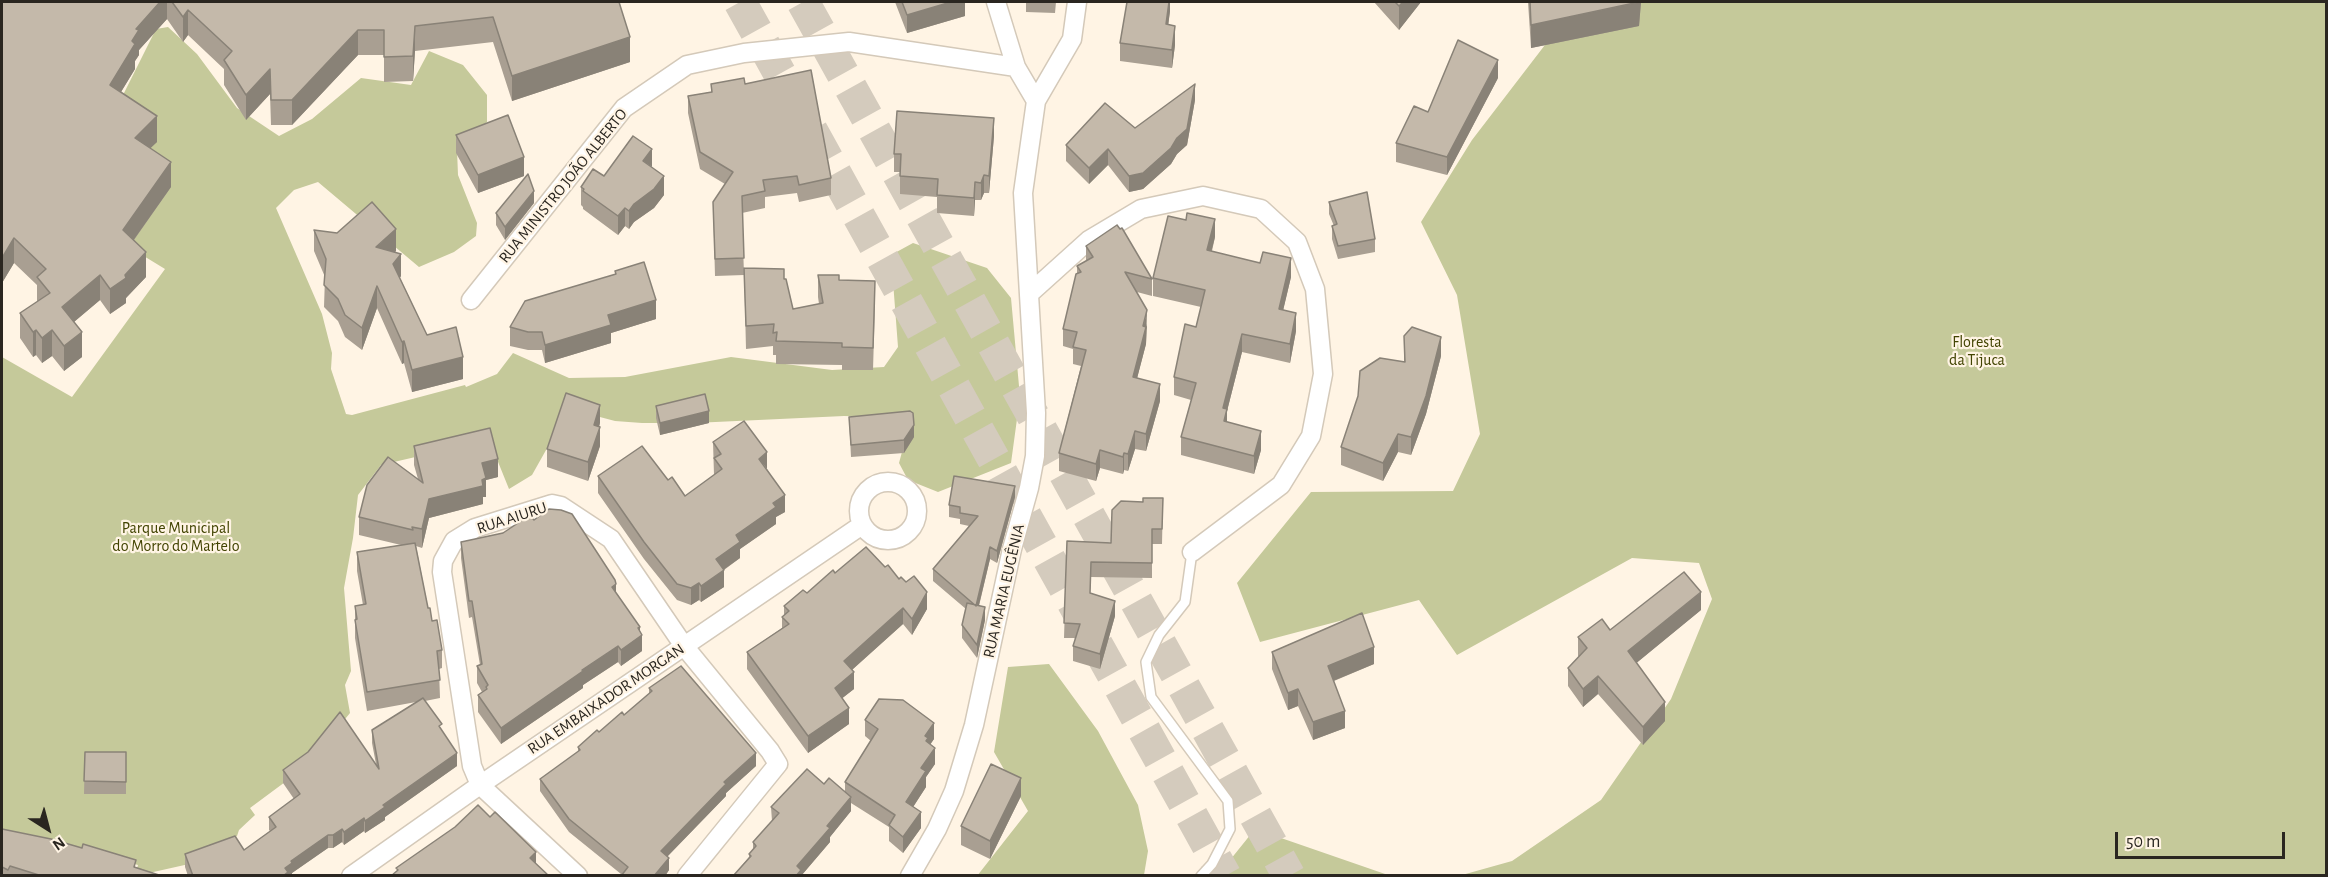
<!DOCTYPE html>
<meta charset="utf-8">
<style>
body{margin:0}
#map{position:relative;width:2328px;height:877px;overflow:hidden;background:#fff4e4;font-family:"Alegreya Sans",sans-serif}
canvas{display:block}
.frame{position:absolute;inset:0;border:3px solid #2a2620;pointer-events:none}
.north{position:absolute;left:18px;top:799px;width:60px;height:60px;-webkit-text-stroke:4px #fff4e4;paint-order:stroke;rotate:144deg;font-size:16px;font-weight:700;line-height:24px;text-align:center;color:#2a2620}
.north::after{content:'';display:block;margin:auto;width:21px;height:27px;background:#2a2620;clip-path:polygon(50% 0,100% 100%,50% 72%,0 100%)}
.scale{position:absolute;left:2115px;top:832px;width:170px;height:27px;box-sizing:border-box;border:3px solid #2a2620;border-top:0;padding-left:8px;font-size:18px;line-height:21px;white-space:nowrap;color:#2a2620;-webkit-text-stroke:4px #fff4e4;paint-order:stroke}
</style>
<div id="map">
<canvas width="2328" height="877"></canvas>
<div class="frame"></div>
<div class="north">N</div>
<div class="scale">50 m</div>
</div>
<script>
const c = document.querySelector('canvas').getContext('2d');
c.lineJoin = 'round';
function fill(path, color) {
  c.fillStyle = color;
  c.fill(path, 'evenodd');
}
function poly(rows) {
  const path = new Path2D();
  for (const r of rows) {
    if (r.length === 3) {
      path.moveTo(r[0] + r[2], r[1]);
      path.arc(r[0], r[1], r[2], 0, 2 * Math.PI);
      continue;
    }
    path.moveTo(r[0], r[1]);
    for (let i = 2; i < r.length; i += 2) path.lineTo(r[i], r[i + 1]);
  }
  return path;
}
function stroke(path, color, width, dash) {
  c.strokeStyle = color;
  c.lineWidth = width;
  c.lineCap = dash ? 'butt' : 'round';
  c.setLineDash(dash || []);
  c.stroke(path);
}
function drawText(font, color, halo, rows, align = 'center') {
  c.font = font + ' "Alegreya Sans",sans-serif';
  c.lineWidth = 4.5;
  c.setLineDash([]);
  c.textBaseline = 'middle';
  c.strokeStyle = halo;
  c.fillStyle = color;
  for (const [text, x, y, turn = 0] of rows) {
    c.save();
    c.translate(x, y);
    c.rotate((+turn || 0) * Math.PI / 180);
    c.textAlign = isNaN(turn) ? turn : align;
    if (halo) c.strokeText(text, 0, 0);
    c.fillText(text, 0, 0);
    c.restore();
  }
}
fill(poly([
 [1641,2,2326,2,2326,875,1462,875,1512,861,1601,800,1671,699,1712,599,1699,563,1632,558,1457,655,1419,600,1260,642,1237,583,1311,492,1453,491,1480,434,1457,295,1421,222,1472,140,1548,41],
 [168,27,197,54,237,108,279,136,312,119,361,78,411,85,429,51,463,65,487,95,487,122,457,150,458,175,477,223,476,236,454,252,419,267,318,182,294,190,276,208,322,314,332,353,331,369,346,414,352,415,465,385,466,387,497,374,513,353,569,378,625,377,731,357,832,370,884,367,898,347,891,255,913,243,987,268,1011,298,1020,397,1011,463,938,492,908,480,899,463,909,426,884,417,844,416,694,423,642,423,615,421,581,412,559,427,532,475,509,489,490,442,467,445,381,465,358,495,353,538,344,588,351,671,345,685,350,713,308,765,250,808,255,815,239,830,237,836,198,862,140,875,135,876,138,865,98,853,2,841,2,357,72,397,165,269,129,247,118,105,156,29],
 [1049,664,1098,731,1138,805,1148,851,1144,875,977,876,1028,811,994,752,1008,667],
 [1255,829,1388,875,1218,875]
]), '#c5c99a');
stroke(poly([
 [740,2,1225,876],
 [803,2,1289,876]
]), '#d4cbbd', 33, [33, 16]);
const service = poly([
 [1192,552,1185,602,1159,635,1146,662,1151,697,1228,801,1230,829,1212,864,1201,876]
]);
const minor = poly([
 [996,2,1016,67,1036,101],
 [1029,294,1089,240,1141,209,1203,196,1261,209,1297,242,1315,289,1323,374,1311,436,1281,485,1192,552],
 [471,300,624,108,687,65,744,53,849,42,1016,67],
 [888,511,29],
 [351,876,480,785,862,525],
 [578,876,480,785,472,766,442,572,443,561,454,541,475,528,552,504,561,506,611,539,684,646,770,751,778,764,687,876],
 [910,876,937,829,954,791,974,725,1012,549,1029,488,1035,456,1036,413,1023,193,1036,101,1072,39,1077,2]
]);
stroke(service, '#d4c9b9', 12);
stroke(minor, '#d4c9b9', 21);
stroke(service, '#fff', 9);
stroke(minor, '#fff', 18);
fill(poly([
 [2,2,619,2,630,62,512,101,493,42,415,51,413,81,384,82,384,55,358,55,292,125,271,125,270,94,246,120,224,85,224,69,188,35,183,42,167,19,139,50,139,55,135,61,135,69,121,92,157,142,150,148,171,187,134,240,146,277,126,298,126,303,110,314,100,300,74,322,82,357,64,371,52,356,42,363,36,355,33,357,20,338,20,313,37,302,37,285,14,263,2,283],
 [895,2,965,2,965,16,907,33],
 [1026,2,1056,2,1055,13,1026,12],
 [1170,2,1170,11,1168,25,1175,45,1172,68,1120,61,1120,43],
 [1374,2,1421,2,1399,30],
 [1528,2,1641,2,1639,26,1531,48],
 [1498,78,1447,175,1396,162,1396,143,1428,112],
 [711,84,745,84,831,178,831,195,799,202,797,193,765,197,765,208,742,213,744,275,715,276,713,202,725,184,700,169,688,113,688,96,711,92],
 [1195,100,1187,145,1177,154,1171,164,1143,189,1129,192,1108,165,1089,184,1066,161,1066,145,1135,128],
 [456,135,524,176,478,193,456,153],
 [994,136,989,193,984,193,981,200,975,200,974,216,937,213,937,197,900,194,900,172,894,172,894,154],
 [651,167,664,195,654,208,634,222,629,229,625,226,618,235,583,209,583,207,581,205,581,187,604,176],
 [1329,202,1375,239,1375,252,1338,259,1332,239,1332,226,1334,226,1329,214],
 [534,203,505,240,496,225,496,213],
 [314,230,396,251,394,253,401,276,400,278,427,335,463,379,412,392,404,363,402,364,377,308,362,350,345,337,338,321,324,307,325,277,314,251],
 [1215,237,1212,251,1291,277,1283,310,1296,331,1290,363,1242,352,1227,411,1227,422,1261,450,1254,474,1181,455,1181,437,1191,400,1174,395,1174,377,1196,327,1201,307,1153,296,1153,278],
 [1086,246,1152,279,1152,296,1137,292,1147,327,1146,344,1137,378,1160,401,1146,451,1135,449,1128,471,1124,470,1123,474,1100,468,1096,481,1059,471,1059,453,1081,366,1073,364,1073,349,1063,346,1063,329,1077,274,1077,266,1086,261],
 [744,268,784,279,793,309,819,304,818,297,818,275,839,280,875,303,873,370,842,370,842,365,776,364,776,355,773,355,773,346,746,349],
 [615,271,656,319,611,333,611,343,545,363,542,350,528,350,510,346,510,327,615,274],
 [1404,336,1441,356,1426,414,1411,455,1398,452,1383,481,1341,465,1341,447,1404,362],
 [656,406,709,423,660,435,656,418],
 [849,417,914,437,904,453,851,457],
 [600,423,599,427,600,446,588,481,547,467,547,449],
 [713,442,767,469,785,512,776,517,776,524,740,549,740,558,724,570,724,587,701,602,699,600,691,605,677,600,644,559,598,493,598,476,668,480,685,496,714,475],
 [414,446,498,477,486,480,486,497,483,497,483,504,429,518,422,548,416,546,428,608,442,650,442,668,439,669,440,698,425,701,442,731,457,766,385,817,385,820,365,833,364,831,344,845,342,842,333,848,328,848,292,873,292,876,188,876,185,867,185,854,244,850,270,831,269,830,269,817,294,799,283,783,283,770,376,764,372,743,372,730,416,702,367,711,355,638,355,606,363,605,357,571,357,552,401,545,359,535,359,517,418,479,414,465],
 [1015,497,997,563,990,559,979,606,985,620,977,658,962,638,962,625,966,609,933,581,933,569,969,526,960,524,960,519,949,517,949,505],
 [1163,498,1162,544,1152,544,1152,578,1091,577,1090,594,1115,616,1100,669,1073,661,1073,646,1076,638,1064,638,1067,541,1111,543,1143,502],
 [534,520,616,593,640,631,642,651,621,666,618,662,583,685,583,688,501,744,478,712,478,695,482,692,477,683,477,666,480,665,472,617,469,618,461,558,461,542,503,533],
 [885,567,899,579,927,609,912,635,903,624,852,670,854,689,842,698,849,724,808,753,747,669,747,652,782,628,782,617,784,615,784,606,807,593,835,573],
 [1701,610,1636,663,1665,721,1643,745,1598,694,1583,707,1568,686,1568,668,1579,657,1578,656,1578,637],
 [1272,652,1374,664,1334,681,1345,728,1313,740,1298,706,1288,710,1272,669],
 [649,688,756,766,726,793,726,796,667,857,669,870,665,876,621,876,621,874,569,832,540,791,540,779,578,752,578,747,624,715,649,694],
 [865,720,934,739,930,744,935,764,926,777,926,787,913,807,921,828,903,853,889,841,889,827,851,803,851,811,830,837,830,842,801,876,733,876,749,857,749,854,753,850,753,842,772,821,771,807,824,784,845,791,845,782,871,741,865,736],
 [85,752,126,752,126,794,84,794],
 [1021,796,990,859,961,845,961,826],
 [2,829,136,867,162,876,2,876]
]), '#a99f92');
fill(poly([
 [160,2,167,2,167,19,139,50,139,55,135,61,135,69,110,110,110,85,132,41,136,29],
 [951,2,965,2,965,16,907,33,907,15],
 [1169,2,1170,2,1170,11,1166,43,1166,24],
 [1403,2,1421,2,1399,30,1399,6],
 [1641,2,1639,26,1531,48,1531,25],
 [188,10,188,35,183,42,183,17],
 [415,26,415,51,413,81,413,56],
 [1175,26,1175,45,1172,68,1172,50],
 [358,30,358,55,292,125,292,100],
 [630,37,630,62,512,101,512,76],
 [1498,60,1498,78,1447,175,1447,157],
 [270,69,270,94,246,120,246,95],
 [1195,84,1195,100,1187,145,1177,154,1171,164,1143,189,1129,192,1129,176],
 [157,116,157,142,135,163,135,138],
 [994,118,994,136,989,193,989,176],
 [652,149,652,167,643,161],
 [1108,149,1108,165,1089,184,1089,168],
 [524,157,524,176,478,193,478,175],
 [171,162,171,187,123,255,123,230],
 [984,175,984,193,981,200,981,183],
 [664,176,664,195,654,208,634,222,629,229,629,211,634,204],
 [975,182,975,200,974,216,974,198],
 [534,191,534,203,505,240,505,227],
 [625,208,625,226,618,235,618,216],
 [1215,219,1215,237,1207,268,1207,250],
 [396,229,396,251,376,269,376,247],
 [14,238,14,263,2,283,2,258],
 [146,252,146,277,126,298,126,303,110,314,110,289,125,275],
 [401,254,401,276,393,286,393,264],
 [1291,258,1291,277,1279,328,1279,309],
 [100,275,100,300,62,332,62,307],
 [377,286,377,308,362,350,362,328],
 [656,300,656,319,611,333,611,343,545,363,545,345,608,315],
 [1147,310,1146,344,1133,394,1133,377],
 [1296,313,1296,331,1290,363,1290,344],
 [36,330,36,355,33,357,33,332],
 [52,330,52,356,42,363,42,338],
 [82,332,82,357,64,371,64,346],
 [1242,334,1242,352,1227,411,1227,427,1224,440,1223,408],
 [1441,337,1441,356,1426,414,1411,455,1411,437],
 [404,341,404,363,402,364,402,342],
 [463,357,463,379,412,392,412,370],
 [1160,384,1160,401,1146,451,1146,434],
 [600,405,600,423,594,443,594,425],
 [709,411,709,423,660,435,660,423],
 [914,425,914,437,904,453,904,440],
 [600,427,600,446,588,481,588,462],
 [1135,431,1135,449,1128,471,1128,454],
 [1261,431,1261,450,1254,474,1254,456],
 [1398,434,1398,452,1383,481,1383,463],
 [1100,450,1100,468,1096,481,1096,464],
 [767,452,767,469,759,459],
 [1124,453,1124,470,1123,474,1123,457],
 [498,459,498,477,486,480,486,497,483,497,483,504,429,518,422,548,422,529,429,499,482,463],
 [1015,486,1015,497,997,563,997,551],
 [785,495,785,512,776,517,776,524,740,549,740,558,716,575,716,559,736,535,773,503],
 [990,547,990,559,976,617,976,606],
 [724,570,724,587,701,602,701,586],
 [699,583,699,600,691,605,691,588],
 [616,584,616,600,612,587],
 [927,592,927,609,912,635,912,619],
 [1701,592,1701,610,1628,670,1628,651],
 [1115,601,1115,616,1100,669,1100,654],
 [985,607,985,620,977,658,977,645],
 [903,608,903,624,844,677,844,661],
 [640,627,640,636,642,635,642,651,621,666,621,650,638,628],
 [618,646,618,662,583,685,583,688,501,744,501,728,582,670],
 [1374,647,1374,664,1328,683,1328,666],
 [854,672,854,689,835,704,835,688],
 [1598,676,1598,694,1583,707,1583,689],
 [1298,689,1298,706,1288,710,1288,693],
 [1665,702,1665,721,1643,745,1643,727],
 [849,708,849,724,808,753,808,736],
 [1345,711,1345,728,1313,740,1313,722],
 [934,723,934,739,928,748,925,736],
 [935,748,935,764,926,777,926,787,906,818,906,802,921,768],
 [457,753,457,766,385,817,385,820,365,833,365,821,383,805],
 [756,753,756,766,726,793,726,796,661,863,661,851,724,782],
 [1021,778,1021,796,990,859,990,841],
 [851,797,851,811,830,837,830,842,801,876,796,876,797,866,827,826],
 [921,812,921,828,903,853,903,837],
 [364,818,364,831,344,845,344,832],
 [342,829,342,842,333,848,333,835],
 [328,835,328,848,292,873,292,876,283,876,285,868,291,861],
 [536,852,536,865,530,858],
 [669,858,669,870,665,876,654,876]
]), '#898277');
const building = poly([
 [2,2,160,2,136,29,139,30,132,41,135,44,110,85,157,116,135,138,171,162,123,230,146,252,125,275,126,278,110,289,100,275,62,307,82,332,64,346,52,330,42,338,36,330,33,332,20,313,50,293,37,277,46,269,14,238,2,258,2,2],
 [172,2,619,2,630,37,512,76,493,17,415,26,413,56,384,57,384,30,358,30,292,100,271,100,270,69,246,95,224,60,232,51,188,10,183,17,172,2],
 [902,2,951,2,907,15,902,2],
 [1127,2,1169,2,1166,24,1175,26,1172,50,1120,43,1127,2],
 [1395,2,1403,2,1399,6,1395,2],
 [1530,2,1639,2,1531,25,1530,2],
 [1458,40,1498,60,1447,157,1396,143,1414,106,1428,112,1458,40],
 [811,70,831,178,799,185,797,176,763,180,765,191,742,196,744,258,715,259,713,202,733,172,700,152,688,96,712,92,711,84,744,78,745,84,811,70],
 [1195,84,1187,129,1177,138,1171,148,1143,173,1129,176,1108,149,1089,168,1066,145,1105,103,1135,128,1195,84],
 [897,111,994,118,989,176,984,175,981,183,975,182,974,198,937,195,938,179,900,176,901,154,894,154,897,111],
 [508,115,524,157,478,175,456,135,508,115],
 [633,136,652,149,643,161,664,176,654,189,634,204,629,211,625,208,618,216,583,191,584,189,581,187,593,169,604,176,633,136],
 [528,174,534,191,505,227,496,213,528,174],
 [1367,192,1375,239,1338,246,1332,226,1337,224,1329,202,1367,192],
 [372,202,396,229,376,247,401,254,393,264,427,335,456,327,463,357,412,370,404,341,402,342,377,286,362,328,345,315,338,299,324,285,326,259,314,230,337,233,372,202],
 [1187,213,1215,219,1207,250,1260,263,1263,252,1291,258,1279,309,1296,313,1290,344,1242,334,1223,408,1227,409,1224,421,1261,431,1254,456,1181,437,1196,383,1174,377,1185,324,1196,327,1205,290,1153,278,1168,216,1186,220,1187,213],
 [1117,225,1120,229,1122,228,1152,279,1125,272,1147,310,1143,326,1146,327,1133,377,1160,384,1146,434,1135,431,1128,454,1124,453,1123,457,1100,450,1096,464,1059,453,1086,350,1073,347,1077,332,1063,329,1076,274,1081,272,1077,266,1093,257,1086,246,1117,225],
 [644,262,656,300,608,315,611,325,545,345,542,332,528,332,510,327,525,301,616,274,615,271,644,262],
 [744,268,784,269,784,279,786,279,793,309,823,303,818,275,839,275,839,280,875,281,873,348,842,347,842,343,776,341,777,332,773,333,774,324,746,326,744,268],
 [1412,327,1441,337,1426,396,1411,437,1398,434,1383,463,1341,447,1358,396,1360,371,1380,358,1405,362,1404,336,1412,327],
 [566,393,600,405,594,425,600,427,588,462,547,449,566,393],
 [705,394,709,411,660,423,656,406,705,394],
 [910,411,913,413,914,425,904,440,851,445,849,417,910,411],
 [744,421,767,452,759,459,785,495,773,503,776,507,736,535,740,542,716,559,724,570,701,586,699,583,691,588,677,584,644,542,598,476,642,446,668,480,672,477,685,496,722,469,714,458,721,454,713,442,744,421],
 [490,428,498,459,482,463,486,478,482,480,483,486,429,499,422,529,412,527,413,530,359,517,367,485,388,457,423,483,414,446,490,428],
 [954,476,1015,486,997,551,990,547,976,606,933,569,978,516,960,513,960,507,949,505,954,476],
 [1143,498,1163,498,1162,529,1152,529,1152,563,1091,562,1090,593,1115,601,1100,654,1073,646,1080,624,1064,623,1067,541,1111,543,1112,510,1121,501,1143,502,1143,498],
 [549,509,561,510,572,514,615,580,616,584,612,587,640,627,638,628,642,635,621,650,618,646,582,670,583,671,501,728,478,695,487,689,486,687,488,685,477,666,482,664,472,601,469,601,461,542,503,533,530,515,534,520,549,509],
 [415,543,428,608,430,608,432,621,437,620,442,650,437,651,440,680,367,692,355,620,357,619,355,606,366,604,357,552,415,543],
 [866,547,885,567,888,565,899,579,901,577,906,582,914,576,927,592,912,619,903,608,844,661,854,672,835,688,849,708,808,736,747,652,789,624,782,617,789,611,784,606,803,590,807,593,833,570,835,573,866,547],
 [1684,572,1701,592,1628,651,1665,702,1643,727,1598,676,1583,689,1568,668,1587,648,1578,637,1602,619,1610,630,1684,572],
 [967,603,985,607,977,645,962,625,967,603],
 [1362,613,1374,647,1328,666,1345,711,1313,722,1298,689,1288,693,1272,652,1362,613],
 [681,666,756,753,724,782,726,784,661,851,669,858,654,876,621,876,628,867,569,819,540,779,580,750,578,747,597,730,599,732,622,712,624,715,652,691,649,688,681,666],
 [423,698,442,724,439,726,457,753,383,805,385,807,365,821,364,818,344,832,342,829,333,835,328,835,291,861,292,863,285,868,288,872,283,876,193,876,185,854,235,836,244,850,276,827,269,817,300,794,283,770,308,752,340,712,379,769,372,730,423,698],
 [879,699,903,700,934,723,925,736,928,738,926,741,935,748,921,768,926,771,906,802,921,812,903,837,889,825,895,815,845,782,878,729,865,720,879,699],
 [85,752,126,752,126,782,84,781,85,752],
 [991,764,1021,778,990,841,961,826,991,764],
 [807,769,824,784,829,778,851,797,827,826,830,828,797,866,801,870,796,876,733,876,751,856,749,854,756,846,753,842,779,813,771,807,807,769],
 [478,805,490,817,495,812,536,852,530,858,549,876,391,876,398,870,396,868,455,827,478,805],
 [2,829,51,839,82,848,83,844,136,860,134,867,162,876,42,876,10,866,8,870,2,867,2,829]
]);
fill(building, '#c4b9aa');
stroke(building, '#898277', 1.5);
drawText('16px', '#2a2620', '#fff4e4', [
 ["RUA MINISTRO JOÃO ALBERTO",563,186,-51],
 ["RUA AIURU",512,518,-18],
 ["RUA MARIA EUGÊNIA",1004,591,-77],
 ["RUA EMBAIXADOR MORGAN",606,699,-34]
]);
drawText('16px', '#424402', '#fff4e4', [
 ["Floresta",1977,342],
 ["da Tijuca",1977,360],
 ["Parque Municipal",176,528],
 ["do Morro do Martelo",176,546]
]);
</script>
